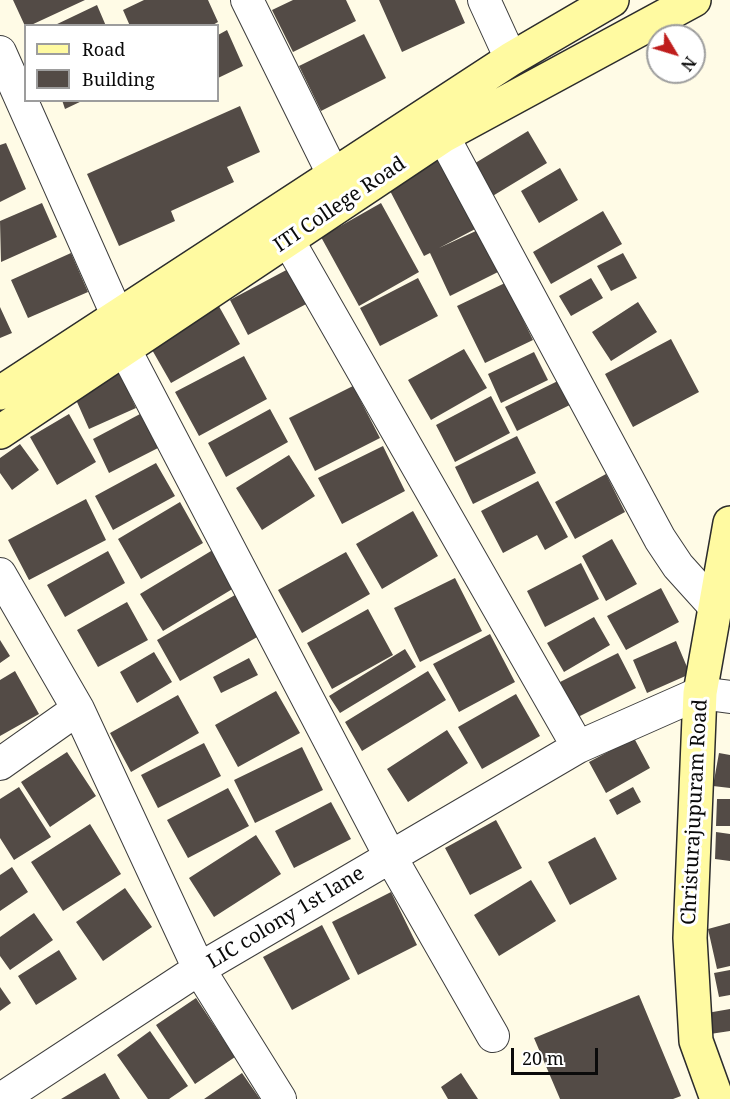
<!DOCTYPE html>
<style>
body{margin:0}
#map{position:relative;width:730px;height:1099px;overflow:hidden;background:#fffbe6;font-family:"Noto Serif",serif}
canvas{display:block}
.legend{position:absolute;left:24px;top:24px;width:195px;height:78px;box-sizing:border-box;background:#fff;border:2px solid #9d9d9d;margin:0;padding:8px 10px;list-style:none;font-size:18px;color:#0a0a0a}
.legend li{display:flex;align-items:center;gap:12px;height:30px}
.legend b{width:30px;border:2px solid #9d9d9d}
.north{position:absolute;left:646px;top:24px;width:60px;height:60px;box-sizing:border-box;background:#fff;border:2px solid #9d9d9d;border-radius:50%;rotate:128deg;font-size:16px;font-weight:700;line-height:24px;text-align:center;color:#0a0a0a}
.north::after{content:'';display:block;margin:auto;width:21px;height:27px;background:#bf1d1c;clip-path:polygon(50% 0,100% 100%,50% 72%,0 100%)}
.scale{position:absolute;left:511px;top:1048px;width:87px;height:27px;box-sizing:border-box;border:3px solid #0a0a0a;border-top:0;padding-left:8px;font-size:18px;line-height:21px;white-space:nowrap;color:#0a0a0a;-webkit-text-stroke:4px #fff;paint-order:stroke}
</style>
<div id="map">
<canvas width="730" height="1099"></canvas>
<ul class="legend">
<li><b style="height:8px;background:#fffaa1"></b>Road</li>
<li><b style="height:16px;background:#534b46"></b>Building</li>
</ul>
<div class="north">N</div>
<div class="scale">20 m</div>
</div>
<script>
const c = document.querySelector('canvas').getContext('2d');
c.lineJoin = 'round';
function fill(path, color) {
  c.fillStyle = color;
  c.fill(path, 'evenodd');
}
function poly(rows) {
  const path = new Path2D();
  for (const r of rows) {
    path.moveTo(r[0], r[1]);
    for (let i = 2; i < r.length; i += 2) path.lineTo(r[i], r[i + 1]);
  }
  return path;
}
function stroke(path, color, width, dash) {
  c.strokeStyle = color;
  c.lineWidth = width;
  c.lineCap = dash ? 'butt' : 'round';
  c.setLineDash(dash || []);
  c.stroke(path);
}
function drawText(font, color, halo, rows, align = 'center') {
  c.font = font + ' "Noto Serif",serif';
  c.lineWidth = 6;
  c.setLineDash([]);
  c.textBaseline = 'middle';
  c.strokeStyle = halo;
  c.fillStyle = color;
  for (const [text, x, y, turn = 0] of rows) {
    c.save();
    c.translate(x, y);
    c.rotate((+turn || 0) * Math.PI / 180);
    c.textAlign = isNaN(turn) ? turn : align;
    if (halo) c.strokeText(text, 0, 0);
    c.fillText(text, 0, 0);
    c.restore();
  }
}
fill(poly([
 [13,0,85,0,29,26,25,26],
 [144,0,208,0,218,22,211,26,130,26,123,10],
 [293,0,346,0,356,21,293,52,272,10],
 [379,0,455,0,465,23,402,52],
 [97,5,106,26,53,26],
 [227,30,243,66,218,78,218,35],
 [364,34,386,78,321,111,299,66],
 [62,100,84,100,65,109],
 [240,106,260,152,227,167,234,182,171,211,175,221,119,246,87,174],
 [528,131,547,163,491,197,472,165],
 [6,143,26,189,0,202,0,145],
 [445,157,481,226,439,248,478,230,498,272,450,296,430,253,424,256,388,187],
 [560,168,578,200,539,223,521,191],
 [42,203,57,237,1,262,0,221],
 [381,203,419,272,359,306,321,237],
 [603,211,622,244,551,284,533,252],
 [71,253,88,292,28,318,11,280],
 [623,253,637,278,611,291,597,266],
 [292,267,310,302,248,335,230,300],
 [418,278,438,316,380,346,360,308],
 [591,278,603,298,571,316,559,296],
 [505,283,533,340,485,363,457,306],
 [216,301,240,344,171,383,147,341],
 [638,302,657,332,611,361,592,332],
 [0,307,12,333,0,338],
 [671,339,699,392,633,427,605,374],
 [464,349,487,388,431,420,408,380],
 [534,352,548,380,501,403,488,374],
 [244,356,267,399,199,436,175,392],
 [119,372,136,408,89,429,73,393],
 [568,376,580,400,517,431,505,407],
 [353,386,380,438,315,471,289,418],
 [491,396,510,433,455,462,436,425],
 [270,409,288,442,226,477,208,443],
 [69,414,96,462,57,485,30,437],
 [140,414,158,448,109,473,93,439],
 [517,436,536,473,473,504,455,467],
 [20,444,39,470,12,490,0,473,0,458],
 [383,446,405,491,342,524,318,478],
 [289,455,315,496,262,530,236,488],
 [156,463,175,496,113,530,95,496],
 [606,474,625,512,575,539,555,502],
 [538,481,568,537,545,550,537,535,503,553,481,511],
 [86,499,106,540,29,580,8,540],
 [180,502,203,543,141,579,118,539],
 [413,511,438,556,382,589,356,544],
 [612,539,637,584,606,601,582,556],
 [216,548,239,585,163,631,140,594],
 [108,551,125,583,65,617,47,585],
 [346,552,370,594,302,633,278,590],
 [581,563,599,599,545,627,527,591],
 [455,578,482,631,420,662,394,608],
 [661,588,679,622,626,650,607,616],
 [235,595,259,636,180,681,157,640],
 [127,602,148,640,98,667,77,630],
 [368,609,393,655,332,689,307,643],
 [594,617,610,645,564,672,547,643],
 [490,634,515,682,459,712,433,664],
 [0,640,10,656,0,663],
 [676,641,690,674,647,693,633,660],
 [405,649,416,667,340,713,329,696],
 [154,652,172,682,137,703,120,672],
 [618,653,636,688,578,717,560,682],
 [249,658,258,675,221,693,213,677],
 [15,671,39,714,0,736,0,680],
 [428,671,446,700,362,751,345,722],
 [276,691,300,733,238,767,215,725],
 [516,694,540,736,482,769,458,727],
 [178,695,199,733,131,772,110,733],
 [447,730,468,763,408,802,387,769],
 [634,738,650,768,606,793,589,762],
 [204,743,221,776,158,808,141,775],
 [302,747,323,790,255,823,234,780],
 [67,752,96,796,50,827,21,782],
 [719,753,730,755,730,788,713,786],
 [19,787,51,837,14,860,0,838,0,799],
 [633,787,641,802,617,815,609,800],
 [228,788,249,826,188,858,167,820],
 [717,799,730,799,730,826,716,826],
 [331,802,351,839,294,868,275,831],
 [496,820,522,868,470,895,445,848],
 [90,824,121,874,63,911,31,862],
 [716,832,730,834,730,861,715,859],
 [256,835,281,874,214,917,189,878],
 [595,837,617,879,570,905,548,862],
 [12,867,28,892,0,911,0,875],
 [531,880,556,921,499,956,474,915],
 [125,888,152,927,103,961,76,922],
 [391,892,417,945,358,975,332,922],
 [34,913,53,940,10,970,0,956,0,937],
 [730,923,730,966,717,969,708,929],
 [322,925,350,979,292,1010,263,957],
 [59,950,77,979,36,1005,18,976],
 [730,970,730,995,719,997,714,973],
 [0,987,11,1003,0,1011],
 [639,995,681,1096,673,1099,560,1099,534,1038],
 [196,998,235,1057,195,1084,156,1025],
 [730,1009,730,1031,710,1034,707,1013],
 [150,1031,188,1086,169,1099,148,1099,117,1055],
 [105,1073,120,1099,61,1099],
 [242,1073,260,1099,204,1099],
 [461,1073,478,1099,448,1099,441,1087]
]), '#534b46');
const street = poly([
 [247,0,333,174],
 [484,0,511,59],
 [0,52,118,317],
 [443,136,660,539,678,566,715,607],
 [288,240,578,747],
 [125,350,390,856,493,1036],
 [0,574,78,709,199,969,578,747,700,693,730,697],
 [0,764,78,709],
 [1,1099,199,969,280,1099]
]);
const secondary = poly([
 [0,393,511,59,612,0],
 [0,432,443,136,694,0],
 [717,1099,696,1041,690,938,700,693,730,523]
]);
stroke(street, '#3d3d3d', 34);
stroke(secondary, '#2c2c2c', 36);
stroke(street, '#fff', 32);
stroke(secondary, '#fffaa1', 33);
drawText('20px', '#0a0a0a', '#fff', [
 ["ITI College Road",340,205,-34],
 ["Christurajupuram Road",695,812,-87],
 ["LIC colony 1st lane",286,918,-31]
]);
</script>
